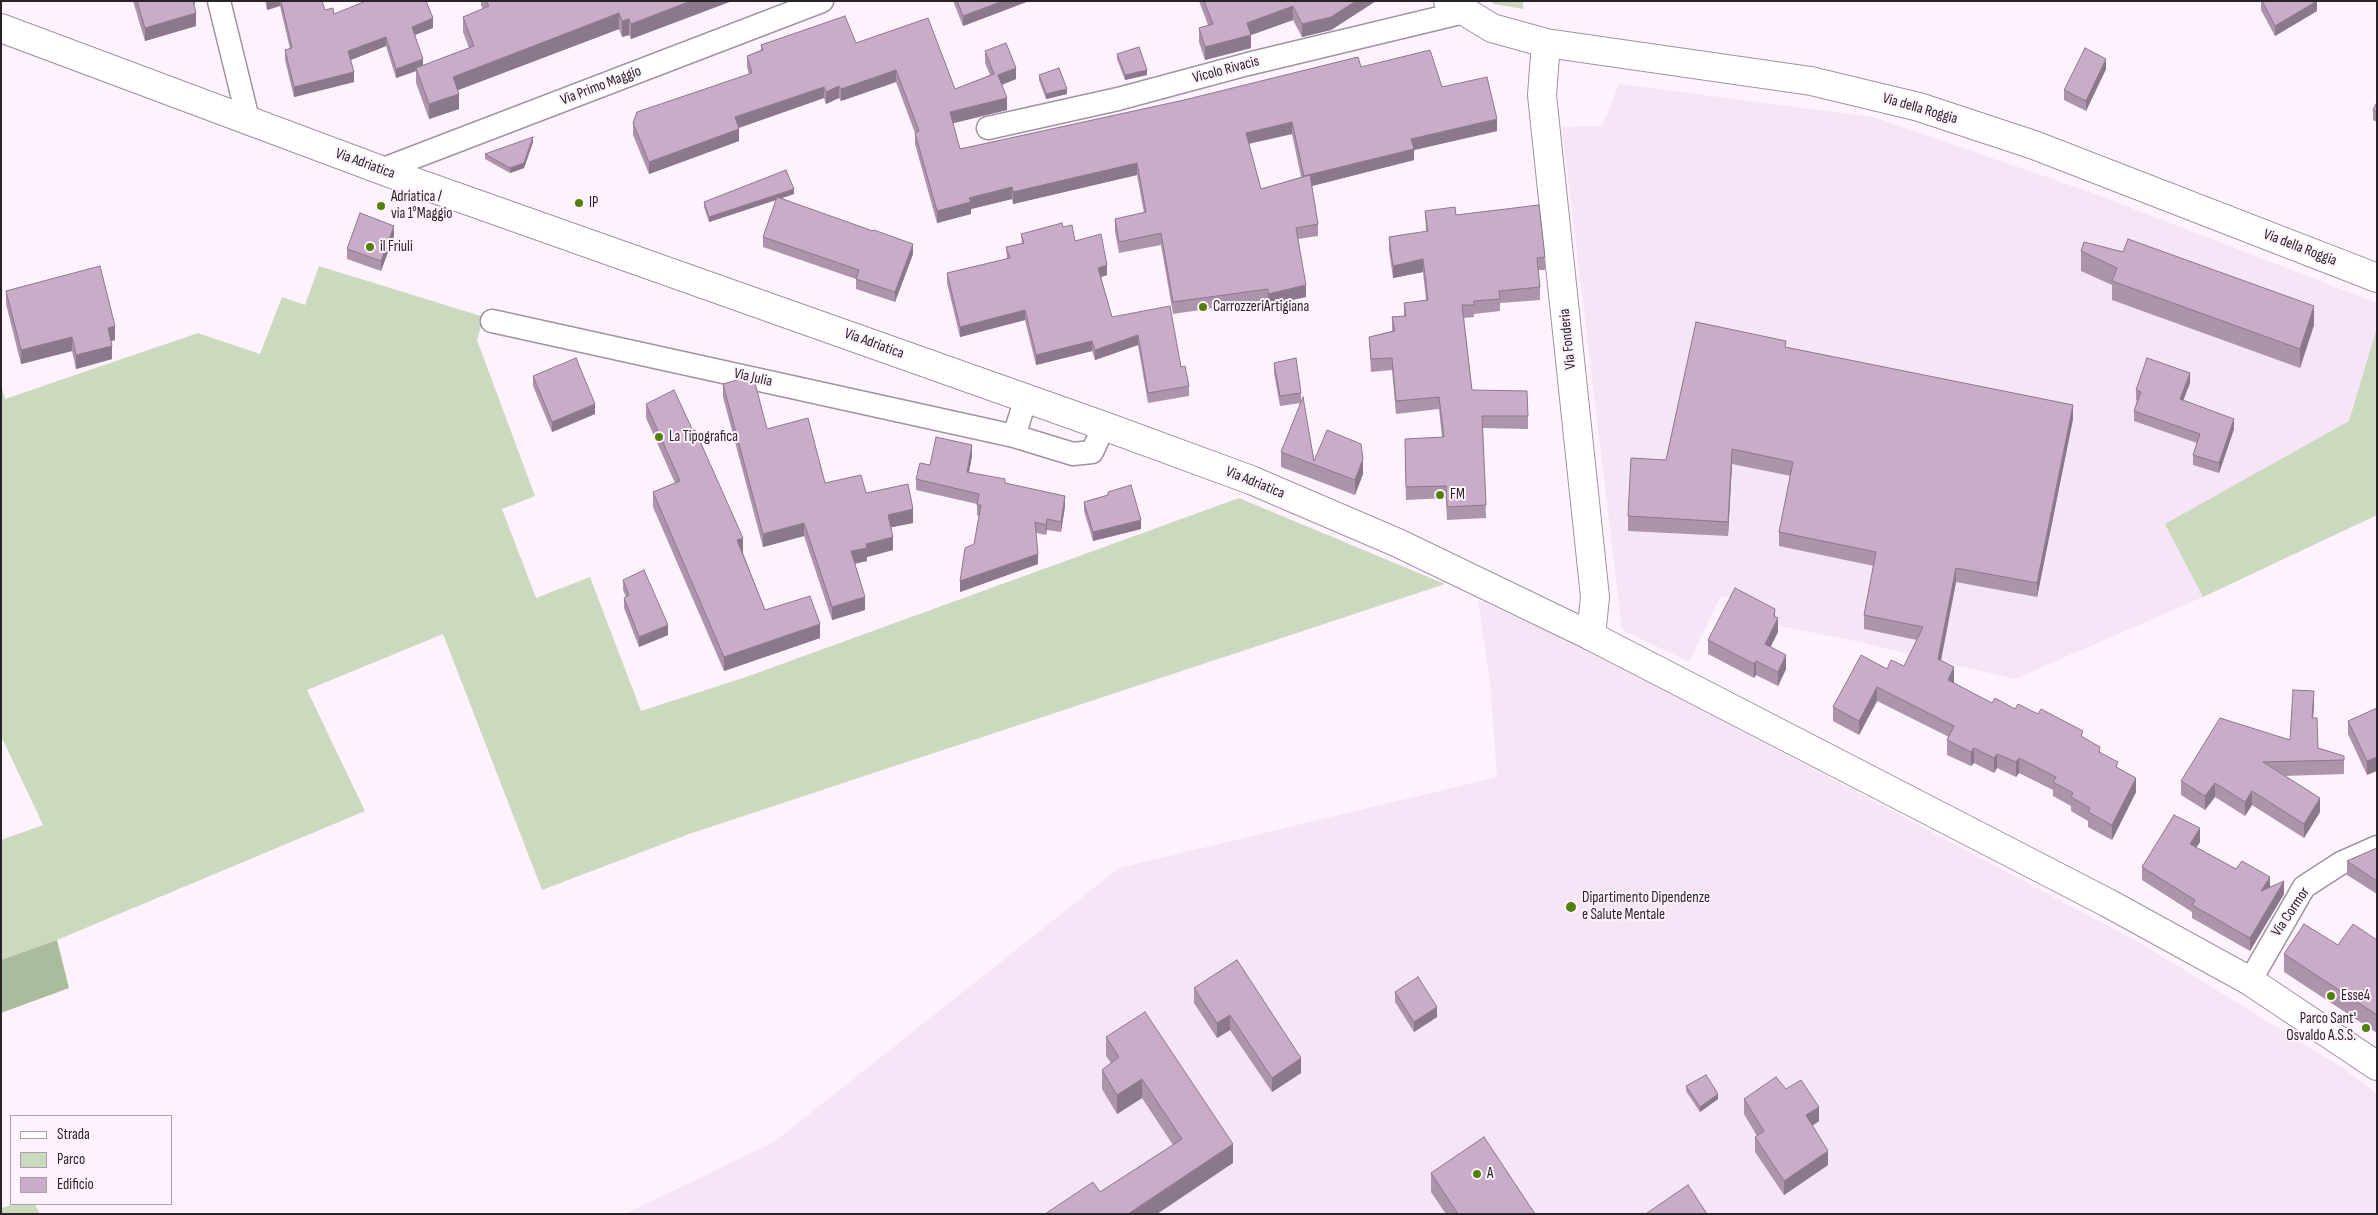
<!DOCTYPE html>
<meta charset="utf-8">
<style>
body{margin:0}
#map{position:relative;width:2378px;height:1215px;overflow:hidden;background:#fef2fe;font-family:"Sofia Sans Condensed",sans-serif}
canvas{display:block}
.frame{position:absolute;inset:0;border:2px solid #282328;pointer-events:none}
.legend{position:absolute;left:10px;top:1115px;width:162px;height:90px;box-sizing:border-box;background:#fef2fe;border:1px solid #a89fa8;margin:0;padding:6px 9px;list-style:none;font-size:15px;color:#282328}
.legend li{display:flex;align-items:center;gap:10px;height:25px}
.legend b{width:25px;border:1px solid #a89fa8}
</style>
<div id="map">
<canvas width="2378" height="1215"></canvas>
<div class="frame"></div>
<ul class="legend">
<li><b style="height:6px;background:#fff"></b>Strada</li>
<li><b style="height:14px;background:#cbd9bf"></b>Parco</li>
<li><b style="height:14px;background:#c8acc8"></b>Edificio</li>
</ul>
</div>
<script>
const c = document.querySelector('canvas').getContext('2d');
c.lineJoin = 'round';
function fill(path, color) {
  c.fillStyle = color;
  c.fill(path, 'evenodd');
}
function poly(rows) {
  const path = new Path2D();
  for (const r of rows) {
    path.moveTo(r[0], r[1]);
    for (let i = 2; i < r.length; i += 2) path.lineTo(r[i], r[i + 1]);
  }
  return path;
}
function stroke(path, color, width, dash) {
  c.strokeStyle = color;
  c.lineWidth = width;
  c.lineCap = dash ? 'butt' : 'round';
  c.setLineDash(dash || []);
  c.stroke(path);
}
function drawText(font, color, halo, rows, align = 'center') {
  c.font = font + ' "Sofia Sans Condensed",sans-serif';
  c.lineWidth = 4;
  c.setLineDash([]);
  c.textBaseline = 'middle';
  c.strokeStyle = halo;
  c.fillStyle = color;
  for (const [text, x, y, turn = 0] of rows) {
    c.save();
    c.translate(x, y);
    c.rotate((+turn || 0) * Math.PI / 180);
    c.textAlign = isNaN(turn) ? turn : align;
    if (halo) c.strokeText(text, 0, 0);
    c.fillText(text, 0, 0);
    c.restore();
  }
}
fill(poly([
 [1619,84,1873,117,2090,192,2377,303,2377,515,2203,597,2015,679,1846,639,1783,627,1753,603,1721,596,1689,662,1622,630,1562,127,1602,126],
 [1478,600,1571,641,1635,674,2144,945,2346,1070,2377,1094,2377,1214,625,1214,774,1142,1119,868,1497,777,1490,682]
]), '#f6e5f6');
fill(poly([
 [1490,1,1523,1,1523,9,1494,4],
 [319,266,484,317,477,340,535,496,502,509,536,598,590,577,641,711,746,677,1239,498,1445,584,689,834,542,890,443,634,307,690,365,811,57,940,1,960,1,840,43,825,3,740,1,740,1,384,5,399,198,333,260,354,282,297,305,305],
 [2377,328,2377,515,2203,597,2165,524,2349,421],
 [16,1204,35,1204,40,1214,1,1214,1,1208]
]), '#cbd9bf');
fill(poly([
 [57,940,69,988,1,1013,1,960]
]), '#aabc9b');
const street = poly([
 [219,1,248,119],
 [988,128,1118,99,1248,64,1464,12],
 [381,170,822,1],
 [492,321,1014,436,1073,454,1092,452,1104,426],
 [1014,436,1026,398],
 [2250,981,2304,887,2341,863,2377,847]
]);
const secondary = poly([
 [1448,1,1492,28,1546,43,1811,81,1919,107,2034,145,2377,278],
 [1546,43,1542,95,1595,597,1591,636]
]);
const primary = poly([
 [1,28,381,170,1104,426,1251,480,1398,543,1591,636,2108,903,2250,981,2377,1066]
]);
stroke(street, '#9e939e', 25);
stroke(secondary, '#9e939e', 30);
stroke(primary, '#9e939e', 30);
stroke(street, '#fff', 22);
stroke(secondary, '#fff', 28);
stroke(primary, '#fff', 28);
fill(poly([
 [87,1,111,1,87,2],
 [133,1,195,1,195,4,194,5,196,26,145,41],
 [265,1,322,1,325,10,334,14,433,28,415,35,423,66,469,48,463,32,463,17,483,9,481,5,481,1,732,1,631,39,629,35,622,37,619,29,458,90,459,109,429,119,416,83,416,71,396,78,386,46,351,60,354,82,294,97,285,60,285,50,290,49,280,6,267,10],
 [953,1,1029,1,963,26],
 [1199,1,1376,1,1331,30,1302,37,1293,20,1251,35,1251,48,1205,60,1199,42,1199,28,1208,25],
 [2261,1,2317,1,2317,11,2275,36,2261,10],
 [856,43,955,89,990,75,985,63,985,51,1016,79,1002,85,1007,110,953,123,960,149,1361,67,1442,87,1497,131,1414,150,1414,160,1312,186,1318,224,1318,236,1298,239,1306,297,1268,305,1268,300,1173,314,1161,245,1119,253,1115,231,1115,219,1144,213,1137,175,1013,204,1012,199,971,209,971,214,937,223,915,144,915,133,896,82,841,101,839,98,826,104,824,98,739,128,739,141,649,174,633,135,633,123,749,74,747,67,747,56,761,50,761,45],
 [1292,134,1301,177,1261,189,1249,144],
 [1117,54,1147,75,1125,80,1117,59],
 [2106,69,2086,111,2064,100,2064,90],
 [1039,75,1067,94,1046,99,1039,80],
 [2377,102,2377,122,2373,120,2373,110],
 [533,142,524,168,510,173,485,159,485,154],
 [794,194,782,198,913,254,895,302,856,289,856,279,763,247,763,237,776,200,709,222,704,207,704,202],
 [1425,211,1456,215,1545,257,1545,270,1538,270,1540,287,1540,300,1500,303,1500,311,1474,314,1474,317,1464,318,1472,390,1528,416,1528,429,1483,428,1486,518,1447,520,1446,498,1406,500,1405,452,1442,437,1439,409,1396,414,1392,370,1371,372,1369,337,1392,331,1392,317,1404,316,1404,303,1426,300,1423,272,1393,278,1389,250,1389,237,1426,232],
 [1063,227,1107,275,1101,277,1112,317,1181,367,1189,386,1189,396,1148,403,1138,345,1095,360,1092,351,1036,365,1025,320,960,337,947,283,947,273,1007,259,1006,247,1022,244,1021,234],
 [394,236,381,271,347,259,347,249],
 [2081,251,2314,325,2300,368,2112,300,2112,285,2081,271],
 [6,291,115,340,111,341,112,359,76,369,72,351,21,364,6,304],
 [1786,347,2073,419,2037,597,1956,582,1941,661,1954,682,1954,683,1992,703,2015,709,2083,737,2118,768,2136,792,2112,840,2088,827,2088,821,2071,811,2071,806,2053,796,2053,790,2019,773,2016,777,1997,768,1994,773,1974,763,1971,766,1947,755,1947,740,1949,737,1877,701,1859,735,1833,721,1833,707,1887,669,1904,666,1917,640,1864,629,1864,615,1874,566,1779,546,1779,532,1791,476,1732,464,1728,536,1628,531,1628,516,1666,460],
 [1274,363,1301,393,1301,401,1314,461,1363,474,1355,495,1281,467,1281,452,1301,403,1280,406,1274,373],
 [533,376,595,414,552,432,533,386],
 [2190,383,2183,400,2234,429,2219,473,2193,465,2193,455,2197,443,2134,421,2134,411,2137,400,2136,400,2136,390],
 [723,384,767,429,825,483,866,493,913,523,891,527,893,550,867,557,867,561,855,564,865,610,832,620,804,536,763,547,723,397],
 [646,404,743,553,765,610,820,638,724,671,653,507,653,492,675,483,646,418],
 [972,456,969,472,1005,483,1065,506,1061,532,1047,530,1046,535,1036,533,1038,564,960,592,974,544,979,516,977,515,977,504,916,490,916,479,930,465],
 [1108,492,1141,529,1093,541,1084,511,1084,502,1108,495],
 [623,580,668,635,639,647,624,608,624,598,626,597,623,590],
 [1775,616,1778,632,1770,647,1786,669,1778,686,1756,675,1754,678,1708,654,1708,640],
 [2314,705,2313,718,2318,748,2344,756,2344,774,2284,776,2320,812,2304,838,2252,805,2245,816,2215,797,2205,810,2181,795,2181,781,2290,740],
 [2377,708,2367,775,2348,734,2348,721],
 [2200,842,2196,847,2236,869,2284,894,2250,951,2192,918,2192,912,2142,880,2142,867],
 [2377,848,2377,894,2347,875,2347,861],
 [2377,940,2377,1033,2284,972,2284,954,2338,945],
 [1237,960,1301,1073,1272,1092,1230,1030,1217,1038,1194,1003,1194,988],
 [1395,992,1437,1017,1414,1032,1395,1002],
 [1106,1037,1233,1163,1100,1192,1173,1145,1142,1098,1117,1114,1102,1089,1102,1070,1111,1063,1106,1056],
 [1686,1086,1718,1099,1700,1112,1686,1091],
 [1786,1089,1819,1121,1812,1126,1828,1165,1784,1195,1755,1152,1755,1137,1757,1136,1744,1114,1744,1099],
 [1431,1173,1535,1214,1446,1214,1431,1192]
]), '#ac94ac');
fill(poly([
 [267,1,280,1,280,6,267,10],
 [691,1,732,1,631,39,631,24],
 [1003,1,1029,1,963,26,963,16],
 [1356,1,1376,1,1331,30,1302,37,1302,24],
 [2317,1,2317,11,2275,36,2275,26],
 [1293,6,1293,20,1251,35,1251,48,1205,60,1205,47,1247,23],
 [196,13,196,26,145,41,145,28],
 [619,13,619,29,453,92,453,77],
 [433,18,433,28,412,36,412,27],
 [629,19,629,35,622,37,622,21],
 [386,37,386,46,348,61,348,51],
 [423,59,423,69,416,68,416,71,396,78,396,69],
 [2106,59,2106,69,2086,111,2086,101],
 [1016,68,1016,79,998,86,998,75],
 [896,70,896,82,841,101,841,89],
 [1147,70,1147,75,1125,80,1125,75],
 [354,72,354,82,294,97,294,87],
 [839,86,839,98,826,104,826,92],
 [824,87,824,98,735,129,735,117],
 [1067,89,1067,94,1046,99,1046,94],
 [459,94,459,109,429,119,429,104],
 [1007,98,1007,110,950,124,950,112],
 [1497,119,1497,131,1414,150,1414,160,1304,188,1304,176,1411,139],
 [1292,122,1292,134,1246,144,1246,133],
 [739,129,739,141,649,174,649,162],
 [533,137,533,142,524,168,510,173,510,168],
 [1137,163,1137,175,1013,204,1013,192],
 [1012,187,1012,199,971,209,971,214,937,223,937,211,969,198],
 [794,189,794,194,709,222,709,217],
 [394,226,394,236,381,271,381,261],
 [913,244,913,254,895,302,895,292],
 [1423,259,1423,272,1393,278,1393,266],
 [1107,265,1107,275,1098,278,1098,268],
 [1306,285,1306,297,1268,305,1268,294],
 [2314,306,2314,325,2300,368,2300,349],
 [1025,310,1025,320,960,337,960,327],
 [115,326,115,340,108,342,108,328],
 [1138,335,1138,345,1095,360,1095,350],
 [72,337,72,351,21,364,21,350],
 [1092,341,1092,351,1036,365,1036,355],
 [112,346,112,359,76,369,76,355],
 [2190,373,2190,383,2180,409,2180,399],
 [595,404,595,414,552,432,552,422],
 [2073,405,2073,419,2037,597,2037,583],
 [2234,419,2234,429,2219,473,2219,463],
 [972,445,972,456,967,482,967,472],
 [1732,449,1732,464,1728,536,1728,522],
 [1363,459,1363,474,1355,495,1355,480],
 [1065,496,1065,506,1061,532,1061,522],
 [913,509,913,523,888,528,888,515],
 [1047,519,1047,530,1046,535,1046,525],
 [1141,520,1141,529,1093,541,1093,532],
 [804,523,804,536,763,547,763,534],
 [893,537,893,550,867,557,867,561,851,564,851,551,866,544],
 [743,538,743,553,737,554,737,540],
 [1038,554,1038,564,960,592,960,581],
 [1956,568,1956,582,1938,674,1938,659],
 [865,597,865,610,832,620,832,607],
 [1775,609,1775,623,1778,618,1778,632,1765,658,1765,644],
 [820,624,820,638,724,671,724,657],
 [668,625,668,635,639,647,639,637],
 [1786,655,1786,669,1778,686,1778,672],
 [1756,661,1756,675,1754,678,1754,664],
 [1954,667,1954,682,1948,695,1948,680],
 [1877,687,1877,701,1859,735,1859,721],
 [2314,691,2314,705,2312,732,2312,718],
 [1974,748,1974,763,1971,766,1971,752],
 [1997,754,1997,768,1994,773,1994,758],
 [2377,757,2377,771,2367,775,2367,761],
 [2019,758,2019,773,2016,777,2016,762],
 [2136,778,2136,792,2112,840,2112,825],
 [2215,783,2215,797,2205,810,2205,796],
 [2252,791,2252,805,2245,816,2245,802],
 [2320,798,2320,812,2304,838,2304,824],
 [2200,828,2200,842,2190,857,2190,844],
 [2270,877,2270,890,2261,891],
 [2284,881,2284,894,2250,951,2250,938],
 [1437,1007,1437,1017,1414,1032,1414,1022],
 [1230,1015,1230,1030,1217,1038,1217,1023],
 [1301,1058,1301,1073,1272,1092,1272,1078],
 [1142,1079,1142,1098,1117,1114,1117,1095],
 [1718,1094,1718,1099,1700,1112,1700,1107],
 [1819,1107,1819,1121,1806,1130,1806,1115],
 [1233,1144,1233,1163,1157,1214,1128,1214],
 [1828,1151,1828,1165,1784,1195,1784,1181]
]), '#8c788c');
const building = poly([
 [137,1,193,1,196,13,145,28,137,1],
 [281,1,322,1,325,10,333,8,334,14,366,1,426,1,433,18,412,27,423,59,396,69,386,37,348,51,354,72,294,87,285,50,292,48,281,1],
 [486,1,691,1,631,24,629,19,622,21,619,13,453,77,459,94,429,104,416,68,474,46,463,17,489,6,486,1],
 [957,1,1003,1,963,16,957,1],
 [1204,1,1356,1,1331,17,1302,24,1293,6,1247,23,1251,35,1205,47,1199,28,1213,24,1204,1],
 [2262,1,2317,1,2275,26,2262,1],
 [845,16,856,43,928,18,955,89,994,74,985,51,1006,43,1016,68,998,75,1007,98,950,112,960,149,1184,100,1358,57,1361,67,1430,50,1442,87,1487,77,1497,119,1411,139,1414,149,1304,176,1292,122,1246,133,1261,189,1310,175,1318,224,1296,228,1306,285,1268,294,1268,289,1173,302,1161,233,1119,242,1115,219,1146,212,1137,163,1013,192,1012,187,969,198,971,202,937,211,915,133,919,131,896,70,841,89,839,86,826,92,824,87,735,117,739,129,649,162,633,123,637,112,752,73,747,56,763,50,761,45,845,16],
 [1139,47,1147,70,1125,75,1117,54,1139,47],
 [2085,48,2106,59,2086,101,2064,90,2085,48],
 [1059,68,1067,89,1046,94,1039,75,1059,68],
 [2377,102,2377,112,2373,110,2377,102],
 [533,137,524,163,510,168,485,154,533,137],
 [786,170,794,189,709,217,704,202,786,170],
 [777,197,873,231,874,230,913,244,895,292,856,279,859,270,763,237,777,197],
 [1539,205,1545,257,1537,258,1540,287,1499,291,1500,299,1474,301,1474,305,1462,305,1472,390,1527,391,1528,416,1482,416,1486,505,1447,507,1446,486,1406,487,1405,439,1444,437,1439,397,1396,401,1392,358,1371,359,1369,337,1395,331,1392,317,1406,316,1404,303,1428,300,1423,259,1393,266,1389,237,1428,231,1425,211,1455,207,1456,215,1539,205],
 [360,213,394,226,381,261,347,249,360,213],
 [1062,223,1063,227,1072,225,1075,241,1101,234,1107,265,1098,268,1112,317,1170,306,1181,367,1185,366,1189,386,1148,393,1138,335,1095,350,1092,341,1036,355,1025,310,960,327,947,273,1010,258,1006,247,1024,243,1021,234,1062,223],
 [2128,239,2314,306,2300,349,2112,281,2117,268,2081,251,2084,242,2123,252,2128,239],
 [100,266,115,326,108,328,112,346,76,355,72,337,21,350,6,291,100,266],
 [1696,322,1786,341,1785,347,2073,405,2037,583,1956,568,1938,659,1954,667,1948,680,1992,703,1995,698,2015,709,2018,704,2038,714,2041,709,2083,731,2081,736,2100,747,2099,752,2118,762,2116,767,2136,778,2112,825,2088,812,2090,808,2071,797,2073,793,2053,782,2056,777,2019,758,2016,762,1997,754,1994,758,1974,748,1971,752,1947,740,1954,726,1877,687,1859,721,1833,707,1861,655,1887,669,1891,660,1904,666,1923,627,1864,615,1876,552,1779,532,1793,462,1732,449,1728,522,1628,516,1631,458,1666,460,1696,322],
 [576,358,595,404,552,422,533,376,576,358],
 [1296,358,1301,393,1280,396,1274,363,1296,358],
 [2147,358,2190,373,2180,399,2234,419,2219,463,2193,455,2200,434,2134,411,2141,392,2136,390,2147,358],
 [747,377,754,379,767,429,808,418,825,483,861,475,866,493,908,484,913,509,888,515,893,537,866,544,867,548,851,551,865,597,832,607,804,523,763,534,723,384,747,377],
 [674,390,693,431,695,430,743,538,737,540,765,610,810,596,820,624,724,657,653,492,680,481,646,404,674,390],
 [1303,397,1314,461,1327,430,1361,444,1363,459,1355,480,1281,452,1303,397],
 [936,437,972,445,967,472,1005,479,1005,483,1065,496,1061,522,1047,519,1046,525,1035,522,1038,554,960,581,965,548,974,544,981,505,977,505,979,494,916,479,920,463,930,465,936,437],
 [1131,485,1141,520,1093,532,1084,502,1108,495,1108,492,1131,485],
 [644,570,668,625,639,637,624,598,629,595,623,580,644,570],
 [1735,588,1775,609,1774,616,1778,618,1765,644,1786,655,1778,672,1756,661,1754,664,1708,640,1735,588],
 [2293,690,2314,691,2312,718,2317,718,2318,748,2344,756,2344,760,2263,762,2320,798,2304,824,2252,791,2245,802,2215,783,2205,796,2181,781,2220,718,2290,740,2293,690],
 [2377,708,2377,757,2367,761,2348,721,2377,708],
 [2174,815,2200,828,2190,844,2236,869,2242,861,2270,877,2261,891,2284,881,2250,938,2192,905,2195,900,2142,867,2174,815],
 [2377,848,2377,881,2347,861,2377,848],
 [2304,924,2338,945,2353,924,2377,940,2377,1015,2284,954,2304,924],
 [1237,960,1301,1058,1272,1078,1230,1015,1217,1023,1194,988,1237,960],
 [1418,977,1437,1007,1414,1022,1395,992,1418,977],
 [1145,1012,1233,1144,1128,1214,1045,1214,1093,1182,1100,1192,1182,1139,1142,1079,1117,1095,1102,1070,1119,1057,1106,1037,1145,1012],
 [1706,1075,1718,1094,1700,1107,1686,1086,1706,1075],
 [1776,1077,1786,1089,1801,1080,1819,1107,1806,1115,1828,1151,1784,1181,1755,1137,1764,1131,1744,1099,1776,1077],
 [1484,1137,1535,1214,1458,1214,1431,1173,1484,1137],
 [1688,1185,1707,1214,1648,1214,1647,1213,1688,1185]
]);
fill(building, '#c8acc8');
stroke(building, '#8c788c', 1);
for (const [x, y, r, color] of [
 [579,203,5,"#52800a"],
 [381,206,5,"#52800a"],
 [370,247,5,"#52800a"],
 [1203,307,5,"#52800a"],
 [659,437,5,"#52800a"],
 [1440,495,5,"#52800a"],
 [1571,907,6,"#52800a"],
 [2331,996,5,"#52800a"],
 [2366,1028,5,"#52800a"],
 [1477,1174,5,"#52800a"]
]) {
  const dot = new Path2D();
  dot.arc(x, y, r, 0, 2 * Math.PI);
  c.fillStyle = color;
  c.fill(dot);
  stroke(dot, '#fef2fe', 2);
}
drawText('15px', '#282328', '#fef2fe', [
 ["Vicolo Rivacis",1226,70,-15],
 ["Via Primo Maggio",601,86,-21],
 ["Via della Roggia",1920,109,16],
 ["Via Adriatica",365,164,20],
 ["Via della Roggia",2300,248,21],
 ["Via Fonderia",1568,339,-96],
 ["Via Adriatica",874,344,20],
 ["Via Julia",753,378,13],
 ["Via Adriatica",1255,483,22],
 ["Via Cormor",2291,912,-56]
]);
drawText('15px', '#282328', '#fef2fe', [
 ["Adriatica /",391,197],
 ["via 1°Maggio",391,214],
 ["IP",589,203],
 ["il Friuli",380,247],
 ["CarrozzeriArtigiana",1213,307],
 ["La Tipografica",669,437],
 ["FM",1450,495],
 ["Dipartimento Dipendenze",1582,898],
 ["e Salute Mentale",1582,915],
 ["Esse4",2341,996],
 ["Parco Sant'",2356,1019,"right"],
 ["Osvaldo A.S.S.",2356,1036,"right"],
 ["A",1487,1174]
], 'left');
</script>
